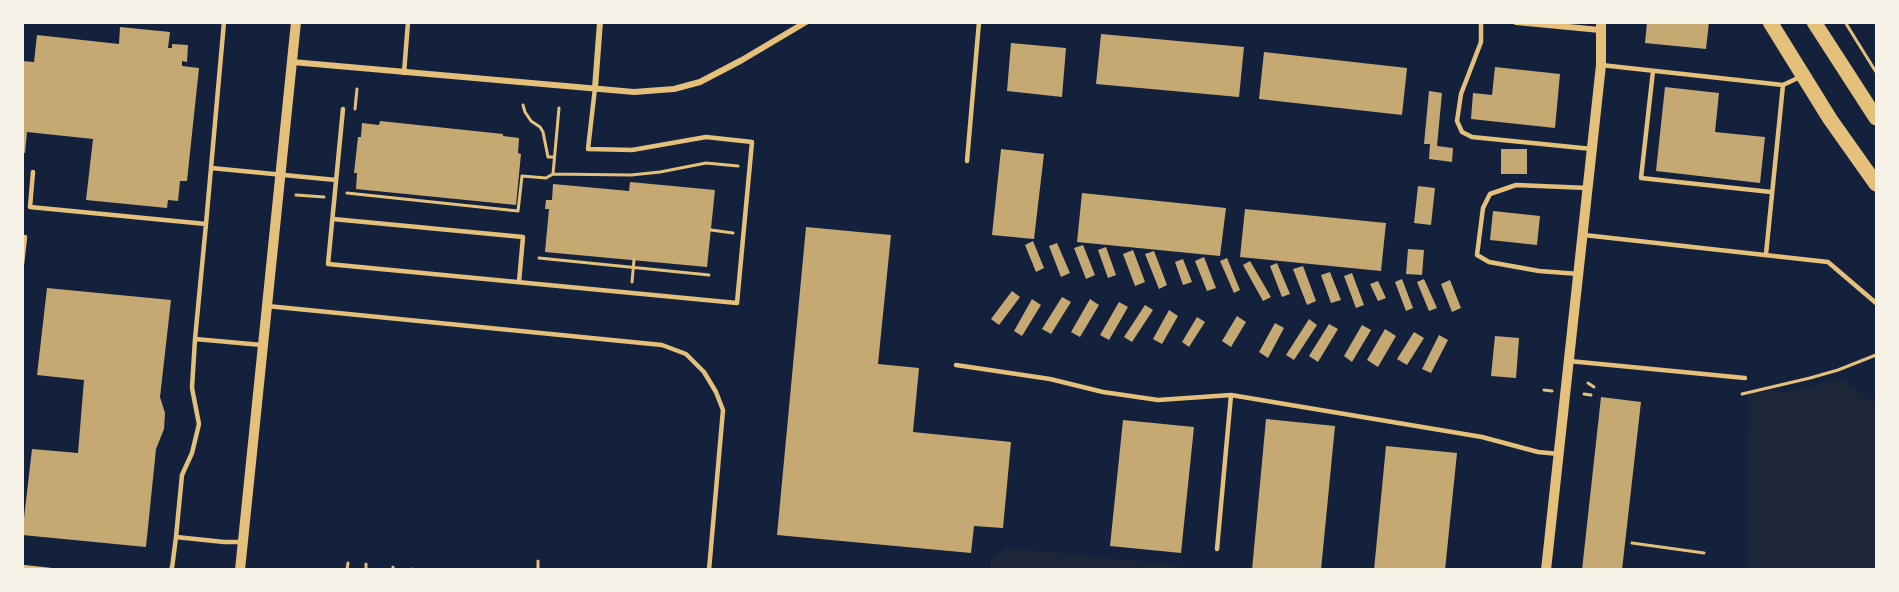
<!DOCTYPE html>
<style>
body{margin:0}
#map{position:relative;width:1899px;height:592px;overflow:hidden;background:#14213d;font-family:Karla,sans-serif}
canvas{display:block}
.frame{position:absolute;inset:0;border:24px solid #f6f1e7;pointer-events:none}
</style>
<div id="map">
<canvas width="1899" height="592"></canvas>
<div class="frame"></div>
</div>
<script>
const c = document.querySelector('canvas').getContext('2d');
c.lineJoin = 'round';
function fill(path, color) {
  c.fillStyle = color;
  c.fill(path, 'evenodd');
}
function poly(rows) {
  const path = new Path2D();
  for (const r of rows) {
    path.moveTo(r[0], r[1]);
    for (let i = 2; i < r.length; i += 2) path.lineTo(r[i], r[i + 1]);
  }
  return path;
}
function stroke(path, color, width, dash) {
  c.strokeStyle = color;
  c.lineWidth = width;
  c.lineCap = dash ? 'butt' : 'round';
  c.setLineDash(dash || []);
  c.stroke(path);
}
fill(poly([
 [1844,378,1871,402,1876,396,1876,569,1747,570,1748,390,1788,391],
 [1011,548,1177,565,1185,569,990,569,991,559,999,552]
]), '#1d2539');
fill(poly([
 [1647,22,1709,22,1706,49,1645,43],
 [120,27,170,32,168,48,172,48,172,44,188,45,187,62,182,61,182,66,199,68,187,181,180,181,178,201,168,200,167,208,86,200,93,139,27,132,25,153,22,152,22,61,34,62,37,35,119,44],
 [1101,34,1244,47,1239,97,1096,84],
 [1011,43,1066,48,1062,97,1007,91],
 [1264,52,1407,68,1402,115,1259,99],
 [1495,67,1560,74,1555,128,1471,119,1473,93,1492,95],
 [1665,87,1719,93,1715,132,1765,137,1760,183,1656,171],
 [1429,91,1442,93,1437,146,1453,148,1452,162,1429,159,1430,144,1424,144],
 [380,121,503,134,503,136,519,138,518,153,521,154,516,205,356,189,357,173,354,173,358,137,361,137,362,123,379,125],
 [1001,149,1044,154,1034,239,992,235],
 [1501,149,1527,149,1527,174,1501,174],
 [630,182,715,190,707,267,545,252,549,209,545,209,546,200,552,200,553,184,629,191],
 [1418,186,1435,188,1431,225,1414,223],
 [1082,193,1226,208,1220,256,1077,242],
 [1245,209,1386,223,1381,271,1240,257],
 [1493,211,1540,216,1537,245,1490,240],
 [806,227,891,235,878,364,919,368,913,432,1011,442,1003,528,974,526,971,553,777,535],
 [1033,241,1044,268,1036,272,1025,245],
 [1057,243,1070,273,1061,277,1049,246],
 [1083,245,1095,275,1086,279,1074,248],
 [1106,247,1116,275,1108,278,1098,250],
 [1408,249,1424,250,1422,275,1406,274],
 [1133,250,1145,282,1135,286,1123,254],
 [1154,251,1167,285,1159,289,1145,254],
 [1204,257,1216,288,1207,291,1195,261],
 [1227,258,1240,290,1234,293,1220,261],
 [1183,259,1192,282,1183,285,1175,262],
 [1250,261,1271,297,1263,301,1243,265],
 [1277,263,1290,294,1282,297,1270,266],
 [1303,266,1316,301,1307,305,1293,269],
 [1330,272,1341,300,1331,303,1321,275],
 [1352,273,1364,305,1356,308,1344,276],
 [1402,279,1413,308,1406,311,1395,282],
 [1424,279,1437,308,1429,311,1417,282],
 [1450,280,1461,308,1452,312,1441,284],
 [1378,281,1386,298,1378,301,1370,284],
 [47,288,171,300,160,397,165,413,164,429,156,449,146,547,22,535,32,449,78,453,84,380,37,375],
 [1012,291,1020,297,999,325,991,319],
 [1062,297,1071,302,1051,334,1042,329],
 [1032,299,1041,305,1022,336,1014,331],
 [1090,299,1099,305,1080,337,1071,332],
 [1119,302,1128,307,1109,340,1100,335],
 [1145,305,1153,310,1132,342,1124,337],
 [1169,310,1178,316,1162,344,1153,339],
 [1237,316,1246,322,1231,347,1222,341],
 [1197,317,1205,322,1189,347,1182,342],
 [1309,319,1317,325,1294,360,1286,355],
 [1275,323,1284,328,1268,358,1259,352],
 [1329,324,1338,329,1318,362,1309,356],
 [1362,325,1371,330,1352,362,1344,356],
 [1385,329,1396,336,1378,367,1367,360],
 [1414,332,1424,338,1407,365,1397,359],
 [1439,335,1448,340,1431,373,1422,369],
 [1495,336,1519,338,1516,378,1491,376],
 [1601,397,1641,402,1622,570,1582,570],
 [1266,419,1335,426,1321,570,1252,570],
 [1123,420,1194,427,1181,553,1110,546],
 [1386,446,1457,453,1445,570,1374,570]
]), '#c6a872');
stroke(poly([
 [1845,22,1876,72],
 [523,105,525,112,531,121,540,127,543,132,548,157,554,157],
 [559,108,553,174,631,175,660,172,706,163,738,166],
 [355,109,357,89],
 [347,193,518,211,522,176,546,178,553,174],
 [296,195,324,197],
 [711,230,733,233],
 [539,258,709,275],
 [632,282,634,260],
 [1588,383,1594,387],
 [1544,390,1552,391],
 [1584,394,1591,395],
 [1742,394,1810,378,1838,370,1876,355],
 [1632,543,1704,553],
 [347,570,348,563],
 [366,570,366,564],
 [393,570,393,567],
 [412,570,412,569],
 [538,570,538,561]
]), '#e5c07b', 3);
stroke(poly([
 [1481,22,1481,42,1461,94,1457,121,1462,132,1472,137,1592,149],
 [1601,65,1783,85,1800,77],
 [1653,71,1641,178,1771,192],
 [404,73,408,22],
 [343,109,328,264,737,303,752,142,706,137,632,150,588,149,595,88],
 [967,161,979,22],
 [211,168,224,22],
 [33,172,30,207,206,224,211,168,336,180],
 [333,219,523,237,519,282],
 [1584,235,1828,262,1876,303],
 [1766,254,1783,85],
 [22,264,25,237],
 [1579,274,1539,271,1489,262,1477,255,1483,208,1490,194,1516,185,1588,188],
 [267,306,662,345,686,354,704,372,716,392,723,410,709,570],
 [195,339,206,224],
 [1569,361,1745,378],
 [956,365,1050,379,1103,392,1158,400,1231,395,1482,437,1538,452,1559,454],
 [243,542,224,542,176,537,182,475,192,453,199,424,192,388,195,339,262,345],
 [1217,549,1231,395],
 [22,567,50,570],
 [170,570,172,568,176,537]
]), '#e5c07b', 4.5);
stroke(poly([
 [1516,22,1600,30],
 [292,62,634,92,674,89,700,82,742,60,806,22],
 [595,88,600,22]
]), '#e5c07b', 6);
stroke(poly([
 [240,570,296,22],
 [1546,570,1601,65,1601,22]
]), '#e5c07b', 10);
stroke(poly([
 [1770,22,1830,119,1876,184],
 [1814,22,1876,118]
]), '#e5c07b', 15);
</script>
